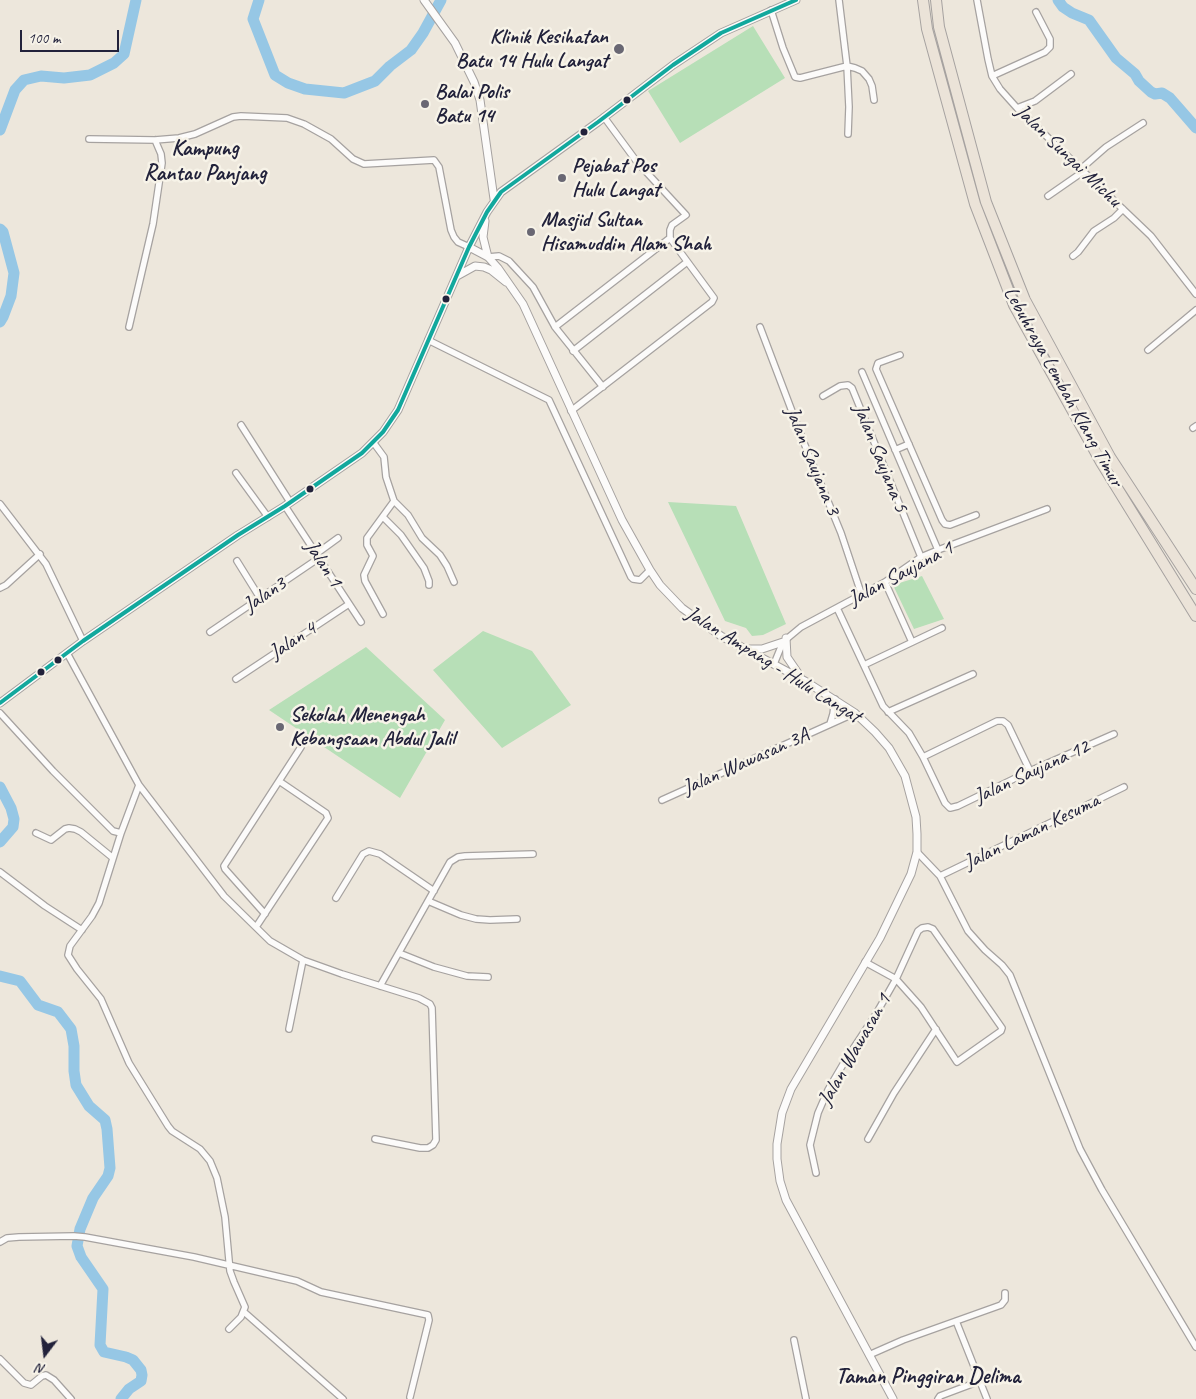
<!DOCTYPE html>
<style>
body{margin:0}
#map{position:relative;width:1196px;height:1399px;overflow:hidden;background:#ede7dc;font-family:Caveat,sans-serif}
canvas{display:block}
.north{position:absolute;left:20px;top:1329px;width:50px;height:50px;-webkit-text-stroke:4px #f7f3e8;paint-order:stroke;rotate:195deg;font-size:14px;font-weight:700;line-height:20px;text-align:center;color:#22223b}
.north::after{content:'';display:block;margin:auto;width:18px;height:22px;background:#22223b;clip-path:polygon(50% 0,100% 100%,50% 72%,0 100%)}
.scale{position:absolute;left:20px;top:30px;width:99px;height:22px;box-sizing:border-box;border:2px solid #22223b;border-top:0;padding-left:6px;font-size:15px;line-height:18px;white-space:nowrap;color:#22223b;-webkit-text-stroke:4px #f7f3e8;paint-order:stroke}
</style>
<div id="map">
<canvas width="1196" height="1399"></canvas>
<div class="north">N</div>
<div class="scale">100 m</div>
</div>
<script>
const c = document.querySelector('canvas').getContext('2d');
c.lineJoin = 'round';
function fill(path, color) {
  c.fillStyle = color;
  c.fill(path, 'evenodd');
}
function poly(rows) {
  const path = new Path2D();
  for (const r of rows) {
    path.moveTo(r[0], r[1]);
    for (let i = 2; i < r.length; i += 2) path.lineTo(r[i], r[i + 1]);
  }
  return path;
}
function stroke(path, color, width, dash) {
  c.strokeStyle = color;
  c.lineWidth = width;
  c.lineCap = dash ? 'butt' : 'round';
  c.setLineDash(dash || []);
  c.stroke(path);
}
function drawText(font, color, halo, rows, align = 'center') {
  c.font = font + ' Caveat,sans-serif';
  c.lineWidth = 5;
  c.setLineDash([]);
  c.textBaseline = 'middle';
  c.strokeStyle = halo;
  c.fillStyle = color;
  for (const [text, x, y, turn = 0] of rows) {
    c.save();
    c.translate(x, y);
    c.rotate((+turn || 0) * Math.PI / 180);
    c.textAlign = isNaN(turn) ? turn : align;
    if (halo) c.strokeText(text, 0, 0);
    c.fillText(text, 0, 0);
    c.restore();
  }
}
fill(poly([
 [753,26,785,78,680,143,648,91],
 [668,502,736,506,786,624,763,635,752,636,746,628,725,621],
 [922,576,944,619,914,629,893,585],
 [483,631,532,651,571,705,502,748,433,670],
 [366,647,445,720,400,798,269,710]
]), '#b7dfb7');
stroke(poly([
 [259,0,253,19,275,75,288,83,305,89,344,93,375,81,390,66,411,50,423,33,441,0],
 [1058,0,1063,7,1072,13,1089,20,1116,58,1135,74,1139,81,1151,92,1155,94,1162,93,1170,98,1196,128],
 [0,130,15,90,24,80,41,76,64,78,90,75,114,63,124,54,136,0],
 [0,229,3,232,14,273,11,296,3,317,0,322],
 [0,787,11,808,14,819,13,827,0,842],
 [0,976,20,981,38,1005,58,1012,71,1029,74,1046,74,1071,76,1085,89,1106,105,1120,107,1129,110,1168,108,1176,93,1198,80,1229,77,1246,81,1257,103,1289,100,1345,104,1352,126,1357,133,1360,141,1370,142,1375,141,1381,129,1389,121,1399]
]), '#96c7e5', 11);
const minor = poly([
 [839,0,847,66,849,107,848,134],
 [977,0,988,59,992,76,1000,89,1017,108,1151,236,1196,294],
 [771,10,783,48,795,77,800,78,847,66,855,68,862,71,869,79,872,86,874,100],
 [992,76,1045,52,1050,47,1050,39,1036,12],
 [1017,108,1035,101,1071,74],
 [89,139,155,140,179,138,195,134,233,117,241,116,287,118,304,124,331,139,353,159,364,164,434,160,439,167,451,230,454,237,458,242,469,247],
 [1082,168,1106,147,1143,123],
 [1048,196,1084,171],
 [1073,256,1078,252,1094,231,1114,218,1123,209],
 [488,257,499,256,509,261,533,287,555,327,603,387],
 [129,327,153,224,162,163,161,154,155,140],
 [555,327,670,238],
 [760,327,804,443,841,533,862,596],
 [428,340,549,400,631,577,633,579,640,580,650,570],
 [1148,350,1196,310],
 [573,351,687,262],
 [900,355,878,363,876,369,942,520,945,524,950,525,976,515],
 [862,372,938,550],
 [823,396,840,386,848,385,852,388,921,557],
 [571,411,712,302,714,298,670,238,670,230,672,225,686,215,637,162,604,117],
 [241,425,290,502],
 [1193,428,1196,426],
 [373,442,384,457,386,477,394,501,408,515,422,538,440,555,447,566,454,582],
 [895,450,909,444],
 [236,473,268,517],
 [0,504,46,564,83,641],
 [285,506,361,622],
 [383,517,401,535,424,568,429,581,429,585],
 [316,554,338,538],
 [237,561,260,598],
 [885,582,912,642],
 [0,588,6,585,40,554],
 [837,608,883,706,909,733,923,757,945,803,950,808,958,806,1030,771,1114,734],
 [383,614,365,581,364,575,373,556,367,545,367,538,394,501],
 [210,632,319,558],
 [67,653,139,785,121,833,99,903,92,916,70,946,68,955,77,969,101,999,129,1063,168,1126,172,1131,200,1149,210,1161,217,1178,225,1217,230,1271,234,1282,245,1307,241,1317,229,1329],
 [774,664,783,642,801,627,885,582,921,557,938,550,1047,509],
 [864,665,942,628],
 [236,679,349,604],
 [888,712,973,674],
 [0,713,53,771,113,831,121,833],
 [830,724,833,714,835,699],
 [923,757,997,721,1003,721,1008,725,1030,771],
 [139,785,224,896,270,941,303,960,342,974,419,998,430,1004,432,1008,436,1140,433,1145,428,1148,420,1148,375,1139],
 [662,800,855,713],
 [36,833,51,840,65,829,69,828,75,829,81,832,113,858],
 [917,852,940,876,968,931,985,950,1002,965,1010,975,1080,1149,1102,1190,1196,1347],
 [0,872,45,906,82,930],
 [940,876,1124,787],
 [336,898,363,854,369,851,380,854,434,891],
 [428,901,461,915,476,919,490,920,517,919],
 [265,914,225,869,224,866,301,747],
 [256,927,328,818,326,813,279,781],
 [399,953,434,967,467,976,488,977],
 [380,986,450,862,458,857,465,856,533,854],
 [289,1029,303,960],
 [868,1139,894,1093,936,1029],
 [816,1173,810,1145,818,1113,828,1090,845,1061,876,1014,896,979,918,931,922,928,928,927,933,929,1002,1028,1001,1031,957,1062,921,1007,896,979,865,962],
 [0,1242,7,1238,19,1237,74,1236,85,1237,194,1257,297,1281,321,1292,428,1315,429,1320,410,1397],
 [244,1312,343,1399],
 [956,1321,987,1399],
 [794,1340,806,1399],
 [869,1355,903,1340,1001,1305,1005,1300,1005,1293],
 [0,1359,24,1383,31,1385,42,1376,46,1375,54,1380,71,1399],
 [938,1399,940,1396,980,1381]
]);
const tertiary = poly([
 [424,0,455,43,474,82,480,100,494,199],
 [485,221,483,237,488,257],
 [469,247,488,257,498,268,523,304,622,520,650,570,660,585,682,608,721,636,805,681,855,713,875,732,889,748,905,776,916,817,917,834,917,852,911,874,880,938,791,1089,782,1113,777,1144,777,1159,780,1181,786,1200,893,1399],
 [457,276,475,266,484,267,491,270,506,282],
 [786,638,787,657,800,676],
 [748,649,762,649,783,642],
 [0,703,83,641,238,535,285,506,362,453,383,432,398,410,469,247,487,212,501,192,598,122,673,65,721,33,796,0]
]);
const motorway = poly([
 [923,0,927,29,975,204,1014,305,1101,462,1196,616],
 [936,0,939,27,986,202,1025,300,1110,457,1196,589]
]);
stroke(minor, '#a6a2a0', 8);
stroke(tertiary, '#a6a2a0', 9);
stroke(motorway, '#a6a2a0', 12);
stroke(minor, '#fcfbfa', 5.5);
stroke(tertiary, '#fcfbfa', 7);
stroke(motorway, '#ebe3d8', 10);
stroke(poly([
 [0,703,83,641,238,535,285,506,362,453,383,432,398,410,469,247,487,212,501,192,598,122,673,65,721,33,796,0]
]), '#12a89d', 4);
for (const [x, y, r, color] of [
 [619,49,6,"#696773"],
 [627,100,4.5,"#22223b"],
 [425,104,5,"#696773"],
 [584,132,4.5,"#22223b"],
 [562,178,5,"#696773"],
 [531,232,5,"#696773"],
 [446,299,4.5,"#22223b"],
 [310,489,4.5,"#22223b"],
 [58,660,4.5,"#22223b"],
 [41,672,4.5,"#22223b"],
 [280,727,5,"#696773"]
]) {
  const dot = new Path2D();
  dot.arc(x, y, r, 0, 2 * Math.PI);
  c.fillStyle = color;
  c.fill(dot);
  stroke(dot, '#f7f3e8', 2);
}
drawText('bold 21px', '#22223b', '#f7f3e8', [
 ["Klinik Kesihatan",608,37,"right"],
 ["Batu 14 Hulu Langat",608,61,"right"],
 ["Balai Polis",435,92],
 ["Batu 14",435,116],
 ["Pejabat Pos",572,166],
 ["Hulu Langat",572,190],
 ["Masjid Sultan",541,220],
 ["Hisamuddin Alam Shah",541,244],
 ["Sekolah Menengah",290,715],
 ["Kebangsaan Abdul Jalil",290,739]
], 'left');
drawText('21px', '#22223b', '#f7f3e8', [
 ["Jalan Sungai Michu",1068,156,44],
 ["Lebuhraya Lembah Klang Timur",1063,387,61],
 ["Jalan Saujana 5",880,458,68],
 ["Jalan Saujana 3",812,461,68],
 ["Jalan 1",323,564,57],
 ["Jalan Saujana 1",901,574,-28],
 ["Jalan3",265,595,-34],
 ["Jalan 4",293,641,-33],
 ["Jalan Ampang - Hulu Langat",773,665,32],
 ["Jalan Wawasan 3A",746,762,-24],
 ["Jalan Saujana 12",1032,772,-25],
 ["Jalan Laman Kesuma",1032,832,-26],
 ["Jalan Wawasan 1",855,1050,-60]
]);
drawText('bold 22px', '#22223b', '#f7f3e8', [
 ["Kampung",205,149],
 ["Rantau Panjang",205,174],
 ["Taman Pinggiran Delima",928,1377]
]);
</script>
